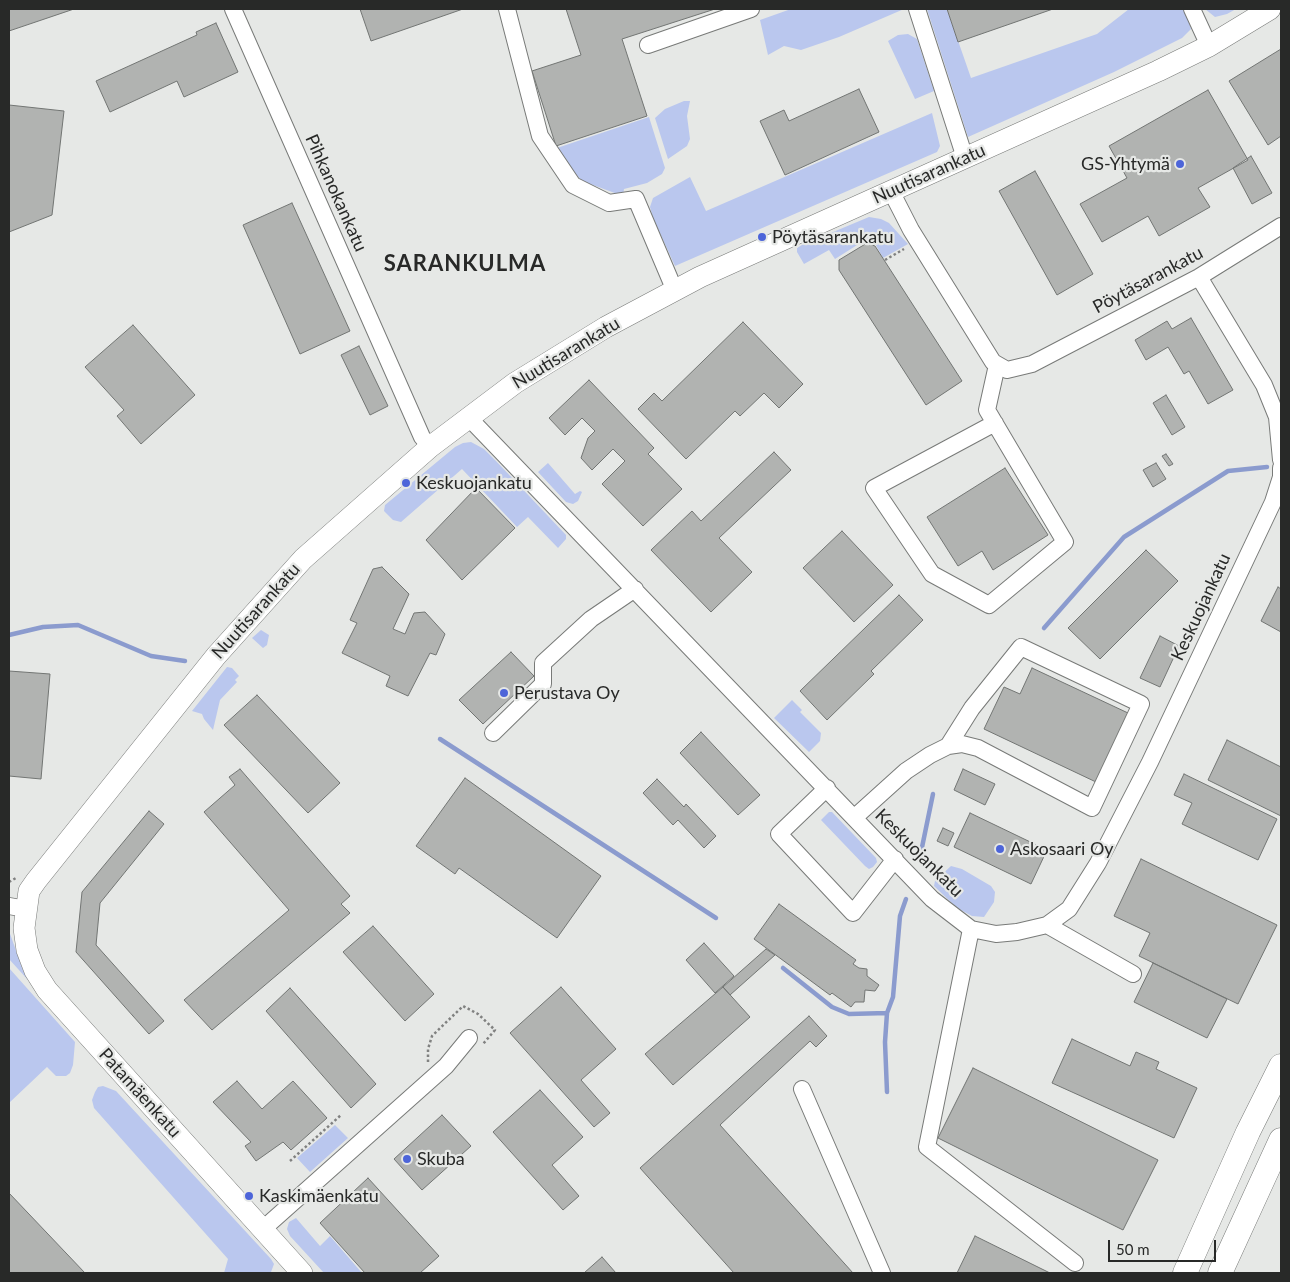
<!DOCTYPE html>
<meta charset="utf-8">
<style>
body{margin:0}
#map{position:relative;width:1290px;height:1282px;overflow:hidden;background:#e6e8e6;font-family:Lato,sans-serif}
canvas{display:block}
.frame{position:absolute;inset:0;border:10px solid #282928;pointer-events:none}
.scale{position:absolute;left:1108px;top:1240px;width:108px;height:22px;box-sizing:border-box;border:2px solid #282928;border-top:0;padding-left:6px;font-size:15px;line-height:18px;white-space:nowrap;color:#282928;-webkit-text-stroke:4px #e6e8e6;paint-order:stroke}
</style>
<div id="map">
<canvas width="1290" height="1282"></canvas>
<div class="frame"></div>
<div class="scale">50 m</div>
</div>
<script>
const c = document.querySelector('canvas').getContext('2d');
c.lineJoin = 'round';
function fill(path, color) {
  c.fillStyle = color;
  c.fill(path, 'evenodd');
}
function poly(rows) {
  const path = new Path2D();
  for (const r of rows) {
    path.moveTo(r[0], r[1]);
    for (let i = 2; i < r.length; i += 2) path.lineTo(r[i], r[i + 1]);
  }
  return path;
}
function stroke(path, color, width, dash) {
  c.strokeStyle = color;
  c.lineWidth = width;
  c.lineCap = dash ? 'butt' : 'round';
  c.setLineDash(dash || []);
  c.stroke(path);
}
function drawText(font, color, halo, rows, align = 'center') {
  c.font = font + ' Lato,sans-serif';
  c.lineWidth = 4.5;
  c.setLineDash([]);
  c.textBaseline = 'middle';
  c.strokeStyle = halo;
  c.fillStyle = color;
  for (const [text, x, y, turn = 0] of rows) {
    c.save();
    c.translate(x, y);
    c.rotate((+turn || 0) * Math.PI / 180);
    c.textAlign = isNaN(turn) ? turn : align;
    if (halo) c.strokeText(text, 0, 0);
    c.fillText(text, 0, 0);
    c.restore();
  }
}
fill(poly([
 [791,9,904,9,839,37,801,50,784,46,768,55,760,20],
 [927,9,947,9,971,78,1097,34,1129,9,1185,9,1191,29,1182,38,1114,72,968,137],
 [1205,9,1236,9,1227,14,1215,17],
 [908,34,917,39,934,91,915,99,888,41,898,35],
 [684,101,690,101,687,116,690,139,687,146,668,159,655,118,665,109],
 [932,113,940,146,937,152,675,266,653,218,650,207,653,198,690,177,706,211],
 [649,117,665,168,662,174,647,183,624,189,623,196,582,181,564,161,557,148],
 [869,217,881,219,889,223,908,244,883,258,873,240,865,240,835,259,829,250,804,264,797,252,797,248,802,245],
 [471,442,484,449,496,461,566,535,566,539,558,548,528,517,517,527,462,469,401,522,393,520,384,511,385,505,455,447,463,443],
 [548,463,575,494,580,491,582,492,578,501,573,504,566,502,538,472],
 [261,630,269,635,267,645,263,648,252,638],
 [227,667,232,668,239,676,235,680,237,682,220,700,213,730,204,719,202,714,192,711],
 [792,700,802,710,800,712,821,733,820,741,809,752,774,718],
 [829,812,832,812,876,858,877,862,873,867,869,869,865,866,821,820],
 [951,866,962,869,991,886,995,892,994,902,984,917,972,916,957,908,934,886,935,881],
 [9,931,23,970,28,980,9,959],
 [9,968,75,1042,73,1065,70,1073,66,1076,56,1076,47,1067,9,1103],
 [103,1086,116,1091,271,1259,274,1264,271,1272,224,1273,228,1259,94,1108,92,1100,95,1092,98,1087],
 [335,1125,348,1138,310,1172,297,1158],
 [296,1218,320,1246,330,1236,362,1273,324,1273,290,1236,287,1229,289,1222]
]), '#bac7ee');
stroke(poly([
 [1044,628,1124,537,1228,471,1267,467],
 [9,635,43,627,78,625,151,656,185,661],
 [440,739,716,918],
 [920,857,933,794],
 [783,968,832,1007,849,1014,887,1013],
 [887,1092,885,1042,887,1013,893,997,900,916,906,899]
]), '#8b9bce', 4.5);
const building = poly([
 [9,9,74,9,9,31,9,9],
 [360,9,463,9,371,41,360,9],
 [566,9,715,9,622,39,647,116,556,146,532,71,581,55,566,9],
 [947,9,1053,9,958,42,947,9],
 [216,23,238,72,184,97,177,81,110,112,96,81,197,35,196,32,216,23],
 [1281,49,1281,136,1268,145,1229,81,1281,49],
 [859,89,879,132,785,175,760,121,784,110,789,121,859,89],
 [1208,90,1248,160,1198,188,1210,207,1159,236,1148,216,1102,242,1080,204,1127,178,1109,146,1208,90],
 [9,105,64,111,52,215,9,232,9,105],
 [1251,156,1272,193,1252,204,1233,168,1251,156],
 [1035,171,1093,274,1057,295,999,191,1035,171],
 [292,203,350,331,300,354,243,225,292,203],
 [867,243,875,246,962,381,926,405,839,270,839,260,867,243],
 [1191,318,1233,390,1208,404,1189,371,1184,374,1168,347,1146,360,1135,340,1167,321,1172,329,1191,318],
 [743,322,803,384,779,408,764,393,740,416,735,411,686,459,638,409,654,393,662,401,743,322],
 [133,325,195,395,141,444,117,416,124,410,85,367,133,325],
 [359,346,388,406,370,415,341,355,359,346],
 [589,380,654,448,648,454,682,489,643,526,602,484,625,461,613,449,592,470,581,458,588,438,595,431,582,418,565,435,549,418,589,380],
 [1166,395,1185,427,1172,435,1153,403,1166,395],
 [774,452,791,470,719,538,752,572,711,612,651,550,692,511,701,521,774,452],
 [1166,454,1173,464,1169,466,1162,456,1166,454],
 [1156,463,1166,479,1153,487,1143,470,1156,463],
 [1005,468,1048,535,993,570,982,551,958,566,927,517,1005,468],
 [476,488,515,528,462,580,426,540,476,488],
 [842,531,893,585,854,622,803,568,842,531],
 [1146,550,1178,581,1100,659,1068,628,1146,550],
 [382,567,409,594,393,629,405,634,414,613,425,612,445,634,436,655,430,653,408,696,386,686,390,676,342,653,357,623,350,620,373,569,382,567],
 [1278,587,1281,589,1281,632,1261,621,1278,587],
 [899,595,923,620,871,671,874,674,827,720,800,691,899,595],
 [1160,636,1179,646,1160,687,1140,678,1160,636],
 [511,652,534,676,483,724,459,700,511,652],
 [1032,668,1128,713,1096,782,984,729,1004,687,1020,694,1032,668],
 [9,671,50,674,41,779,9,776,9,671],
 [257,695,340,783,308,813,224,725,257,695],
 [701,732,760,795,738,815,680,753,701,732],
 [1227,740,1281,767,1281,816,1208,780,1227,740],
 [240,769,350,896,341,904,350,913,212,1030,184,1000,289,910,204,812,235,785,229,777,240,769],
 [963,769,995,784,985,805,954,790,963,769],
 [1184,774,1277,819,1258,860,1182,824,1192,803,1174,795,1184,774],
 [465,778,601,876,557,938,459,868,455,874,416,846,465,778],
 [657,779,684,807,686,804,716,836,704,848,678,820,673,825,643,793,657,779],
 [149,811,164,824,100,903,96,945,164,1021,149,1034,76,952,82,892,149,811],
 [970,813,1047,850,1031,884,954,847,970,813],
 [943,828,954,833,948,846,937,841,943,828],
 [1141,859,1277,925,1238,1004,1139,956,1150,933,1114,916,1141,859],
 [779,904,856,960,853,964,859,968,867,969,867,976,879,985,875,991,865,990,864,1002,855,1002,851,1007,832,993,830,995,754,939,779,904],
 [373,926,434,994,405,1021,343,952,373,926],
 [704,943,734,976,715,993,686,960,704,943],
 [766,949,775,955,730,995,723,987,766,949],
 [1153,963,1227,999,1207,1038,1134,1002,1153,963],
 [561,987,616,1049,581,1080,610,1113,594,1127,510,1033,561,987],
 [723,987,750,1017,673,1085,645,1054,723,987],
 [290,988,376,1084,351,1108,266,1011,290,988],
 [809,1016,827,1036,816,1047,810,1041,720,1125,853,1273,734,1273,640,1168,809,1016],
 [1072,1039,1130,1066,1136,1052,1159,1062,1156,1069,1197,1088,1174,1138,1052,1083,1072,1039],
 [973,1068,1158,1160,1123,1230,938,1138,973,1068],
 [237,1081,262,1109,293,1081,327,1118,291,1150,283,1142,256,1161,245,1146,251,1142,213,1102,237,1081],
 [540,1090,583,1137,552,1165,579,1196,563,1210,493,1132,540,1090],
 [442,1115,471,1146,422,1190,394,1159,442,1115],
 [368,1178,439,1256,420,1273,365,1273,320,1223,368,1178],
 [9,1193,85,1273,9,1273,9,1193],
 [975,1236,1050,1273,957,1273,975,1236],
 [602,1257,616,1273,584,1273,602,1257]
]);
fill(building, '#b1b3b1');
stroke(building, '#727573', 1);
const minor = poly([
 [233,9,422,437,430,447],
 [507,9,540,136,573,185,609,203,636,199,675,291],
 [917,9,965,158],
 [1192,9,1209,46],
 [648,45,751,9],
 [891,191,911,230,993,362,1007,370,1032,364,1199,277,1281,226],
 [1199,277,1264,385,1277,417,1281,460],
 [469,418,932,899,971,929,996,934,1017,932,1047,925,1069,909,1098,863,1150,762,1273,502,1281,477,1281,468],
 [995,423,874,488,932,574,989,605,1065,542,987,410,997,365],
 [493,733,543,684,543,663,591,619,635,589],
 [827,788,779,834,853,913,895,859],
 [855,817,906,771,930,755,948,746,962,744,978,748,1092,808,1141,704,1021,647,972,708,948,746],
 [9,906,26,909],
 [1047,925,1133,974],
 [971,929,927,1147,1075,1263],
 [802,1089,882,1273],
 [263,1229,446,1066,469,1038]
]);
const major = poly([
 [302,1273,47,990,35,971,27,950,24,928,29,891,36,881,216,656,303,559,430,447,515,383,606,327,700,277,1158,71,1209,46,1270,9]
]);
const highway = poly([
 [1185,1273,1248,1132,1281,1066],
 [1220,1273,1281,1140]
]);
stroke(minor, '#787a78', 18);
stroke(major, '#787a78', 22);
stroke(highway, '#787a78', 25);
stroke(poly([
 [885,260,904,249],
 [9,882,16,878],
 [428,1062,428,1049,432,1036,463,1006,478,1014,495,1030,483,1044],
 [290,1161,341,1115]
]), '#808180', 2.5, [2.5, 2.5]);
stroke(minor, '#fff', 16);
stroke(major, '#fff', 21);
stroke(highway, '#fff', 24);
for (const [x, y, r, color] of [
 [1180,164,5,"#4d65d9"],
 [762,237,5,"#4d65d9"],
 [406,483,5,"#4d65d9"],
 [504,693,5,"#4d65d9"],
 [1000,849,5,"#4d65d9"],
 [407,1159,5,"#4d65d9"],
 [249,1196,5,"#4d65d9"]
]) {
  const dot = new Path2D();
  dot.arc(x, y, r, 0, 2 * Math.PI);
  c.fillStyle = color;
  c.fill(dot);
  stroke(dot, '#e6e8e6', 2);
}
drawText('18px', '#282928', '#e6e8e6', [
 ["GS-Yhtymä",1170,164,"right"],
 ["Pöytäsarankatu",772,237],
 ["Keskuojankatu",416,483],
 ["Perustava Oy",514,693],
 ["Askosaari Oy",1010,849],
 ["Skuba",417,1159],
 ["Kaskimäenkatu",259,1196]
], 'left');
drawText('18px', '#282928', '#e6e8e6', [
 ["Nuutisarankatu",929,174,-24],
 ["Pihkanokankatu",336,193,66],
 ["Pöytäsarankatu",1148,280,-28],
 ["Nuutisarankatu",566,353,-31],
 ["Keskuojankatu",1201,607,-65],
 ["Nuutisarankatu",256,611,-48],
 ["Keskuojankatu",919,853,45],
 ["Patamäenkatu",140,1093,48]
]);
c.letterSpacing = '1px';
drawText('bold 22px', '#282928', '#e6e8e6', [
 ["SARANKULMA",465,264]
]);
c.letterSpacing = '0px';
</script>
